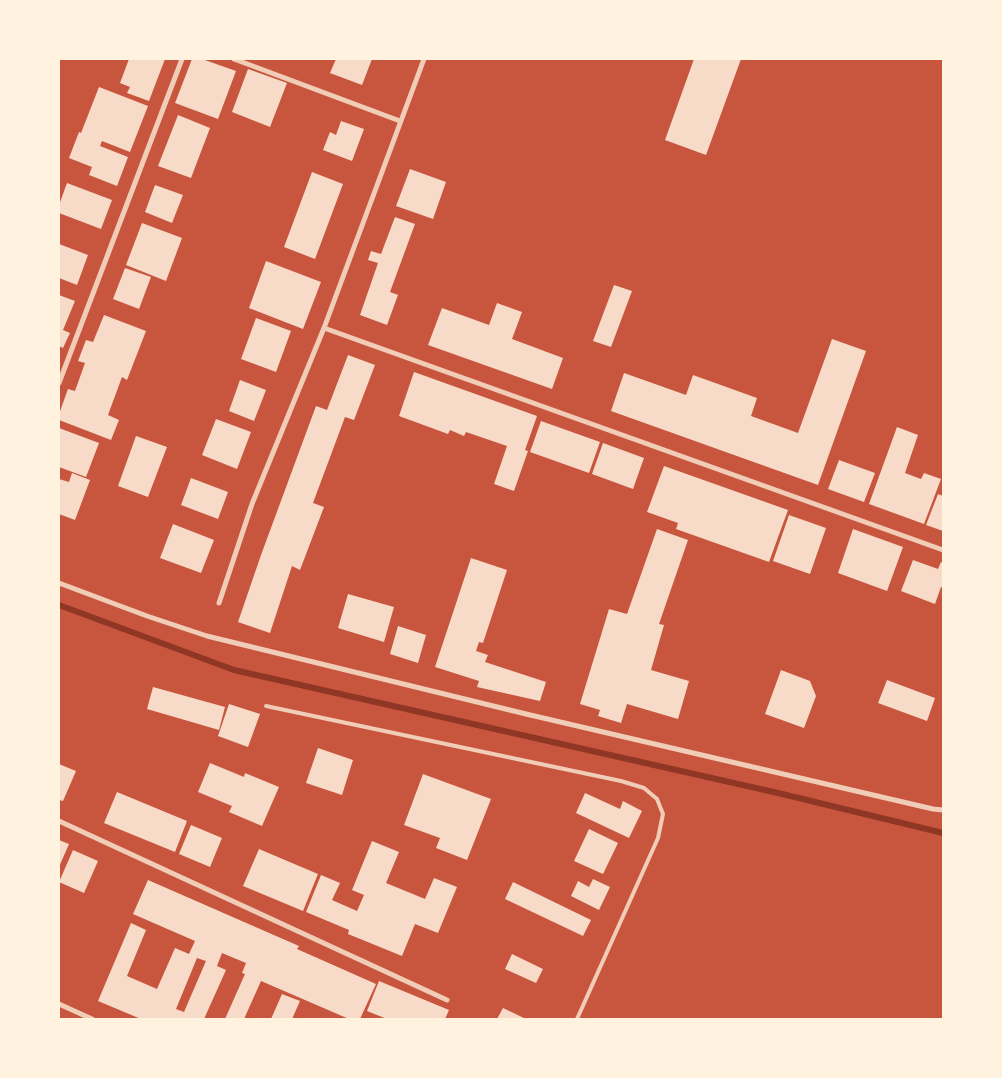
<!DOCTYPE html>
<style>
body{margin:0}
#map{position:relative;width:1002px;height:1078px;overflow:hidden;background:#c8553d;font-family:"Roboto Condensed",sans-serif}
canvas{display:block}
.frame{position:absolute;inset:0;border:60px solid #fff3e0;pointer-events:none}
</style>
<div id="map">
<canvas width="1002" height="1078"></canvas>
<div class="frame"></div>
</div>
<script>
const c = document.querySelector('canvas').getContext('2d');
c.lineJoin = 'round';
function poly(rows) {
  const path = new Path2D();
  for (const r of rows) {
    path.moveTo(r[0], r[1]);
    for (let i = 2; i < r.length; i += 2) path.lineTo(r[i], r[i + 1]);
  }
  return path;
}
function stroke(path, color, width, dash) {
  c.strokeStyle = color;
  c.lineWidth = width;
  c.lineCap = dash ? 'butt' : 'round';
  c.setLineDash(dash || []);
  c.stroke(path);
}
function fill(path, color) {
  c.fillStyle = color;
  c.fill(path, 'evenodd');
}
stroke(poly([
 [59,605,234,670,778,793,943,833]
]), '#8f3625', 6);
fill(poly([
 [129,59,165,59,149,101,127,93,130,87,120,83],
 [192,59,202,59,236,71,218,119,175,103],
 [336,59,372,59,362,85,330,73],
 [694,59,741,59,706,155,665,140],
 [248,69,287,83,270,127,232,112],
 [99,87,148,106,130,152,102,141,100,146,128,157,117,186,89,175,92,167,69,158,79,132,81,133],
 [178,115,210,128,191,178,158,166],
 [341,121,364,129,352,161,323,150,330,132,336,135],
 [410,169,446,182,433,219,396,206],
 [312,172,343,184,315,259,284,247],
 [67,183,112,200,101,229,59,213,59,205],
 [155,185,183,195,172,223,145,212],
 [395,217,415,224,390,292,398,295,387,325,360,315,378,263,368,260,371,251,381,254],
 [142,223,182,238,166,281,126,265],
 [59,244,88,255,77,285,59,278],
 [266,261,321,282,303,329,249,308],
 [125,268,151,277,139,309,113,299],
 [614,285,632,291,611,347,593,341],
 [59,295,75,301,63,330,70,333,63,348,59,346],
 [497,303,522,312,512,339,563,358,552,389,428,345,442,308,489,325],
 [104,315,146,331,127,380,122,377,108,415,119,420,111,440,59,420,59,414,68,389,75,391,85,363,78,361,86,340,93,342],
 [256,318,291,331,276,372,241,359],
 [832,339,866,351,818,485,611,411,624,373,686,395,693,375,757,398,751,416,798,433],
 [348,355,375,365,354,420,345,417,313,503,324,507,300,570,292,566,270,633,238,622,261,555,316,406,327,410],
 [414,372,537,416,525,450,528,451,514,491,494,484,507,446,466,432,464,436,450,430,448,434,399,416],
 [240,380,266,390,254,421,229,411],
 [216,419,251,432,237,469,202,455],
 [541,421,600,442,589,473,530,452],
 [897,427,918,435,905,473,921,479,924,473,941,479,924,524,869,504],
 [59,428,99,443,86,477,59,467],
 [136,436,167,447,148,497,118,486],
 [603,443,644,458,633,489,592,474],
 [839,460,875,473,864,502,828,489],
 [664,466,788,510,769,562,676,529,678,523,647,512],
 [72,473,90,480,75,520,59,514,59,479,69,482],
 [191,478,228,492,218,519,181,505],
 [938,494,943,496,943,531,926,525],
 [789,515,826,528,810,574,773,561],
 [173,524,214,540,201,573,160,558],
 [657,529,688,540,659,624,664,625,651,670,689,681,678,719,627,704,621,723,598,716,600,710,580,704,609,609,627,614],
 [853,529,903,547,887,591,838,573],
 [471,558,507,570,483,643,479,642,476,651,488,655,485,662,546,682,540,701,477,687,479,681,435,667],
 [913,560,938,569,941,562,943,563,943,588,941,587,935,604,901,591],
 [348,594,394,607,384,642,338,628],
 [398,626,426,635,418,663,390,654],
 [781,670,810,681,816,696,804,728,765,714],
 [887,680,935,698,927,721,878,703],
 [153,687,225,707,219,730,147,709],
 [229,704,260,714,248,747,218,736],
 [318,748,353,760,342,795,306,783],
 [210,763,244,777,245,773,279,787,262,826,229,812,232,806,198,792],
 [59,764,76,771,63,801,59,800],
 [423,774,491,799,467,860,436,848,440,838,404,825],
 [117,792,187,821,175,852,104,823],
 [585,793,620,809,623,801,642,811,629,838,576,813],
 [191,825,222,838,210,867,179,854],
 [589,829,618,843,603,874,574,861],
 [59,840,69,844,59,867],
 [372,841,399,852,386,883,425,899,434,878,457,887,438,933,415,924,402,956,348,934,349,930,306,912,321,875,340,883,332,900,357,911,364,895,352,890],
 [259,849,318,874,303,911,243,886],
 [73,850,98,861,84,893,59,882],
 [593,879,610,887,599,910,571,896,578,881,589,887],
 [148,880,299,946,297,949,376,984,360,1019,349,1019,261,981,244,1019,225,1019,245,974,242,973,246,963,222,953,217,966,226,970,204,1019,141,1019,98,1001,131,923,146,930,127,976,157,989,175,948,189,954,195,941,133,914],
 [197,958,206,961,184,1012,176,1009],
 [513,882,591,920,583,936,505,899],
 [512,954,543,969,536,983,505,969],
 [379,981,449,1010,445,1019,387,1019,367,1011],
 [282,994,300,1001,292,1019,271,1019],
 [503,1008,526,1019,497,1019]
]), '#f7dbc8');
stroke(poly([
 [266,706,621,781,644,788,657,799,663,814,658,838,577,1019]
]), '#f1ccb7', 4);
stroke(poly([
 [234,59,400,121],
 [324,328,943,550],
 [59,383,182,59],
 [59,583,147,616,207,636,526,714,933,809,943,810],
 [219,603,252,504,324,328,424,59],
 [59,821,447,1000],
 [59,1004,92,1019]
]), '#f1ccb7', 5);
</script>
